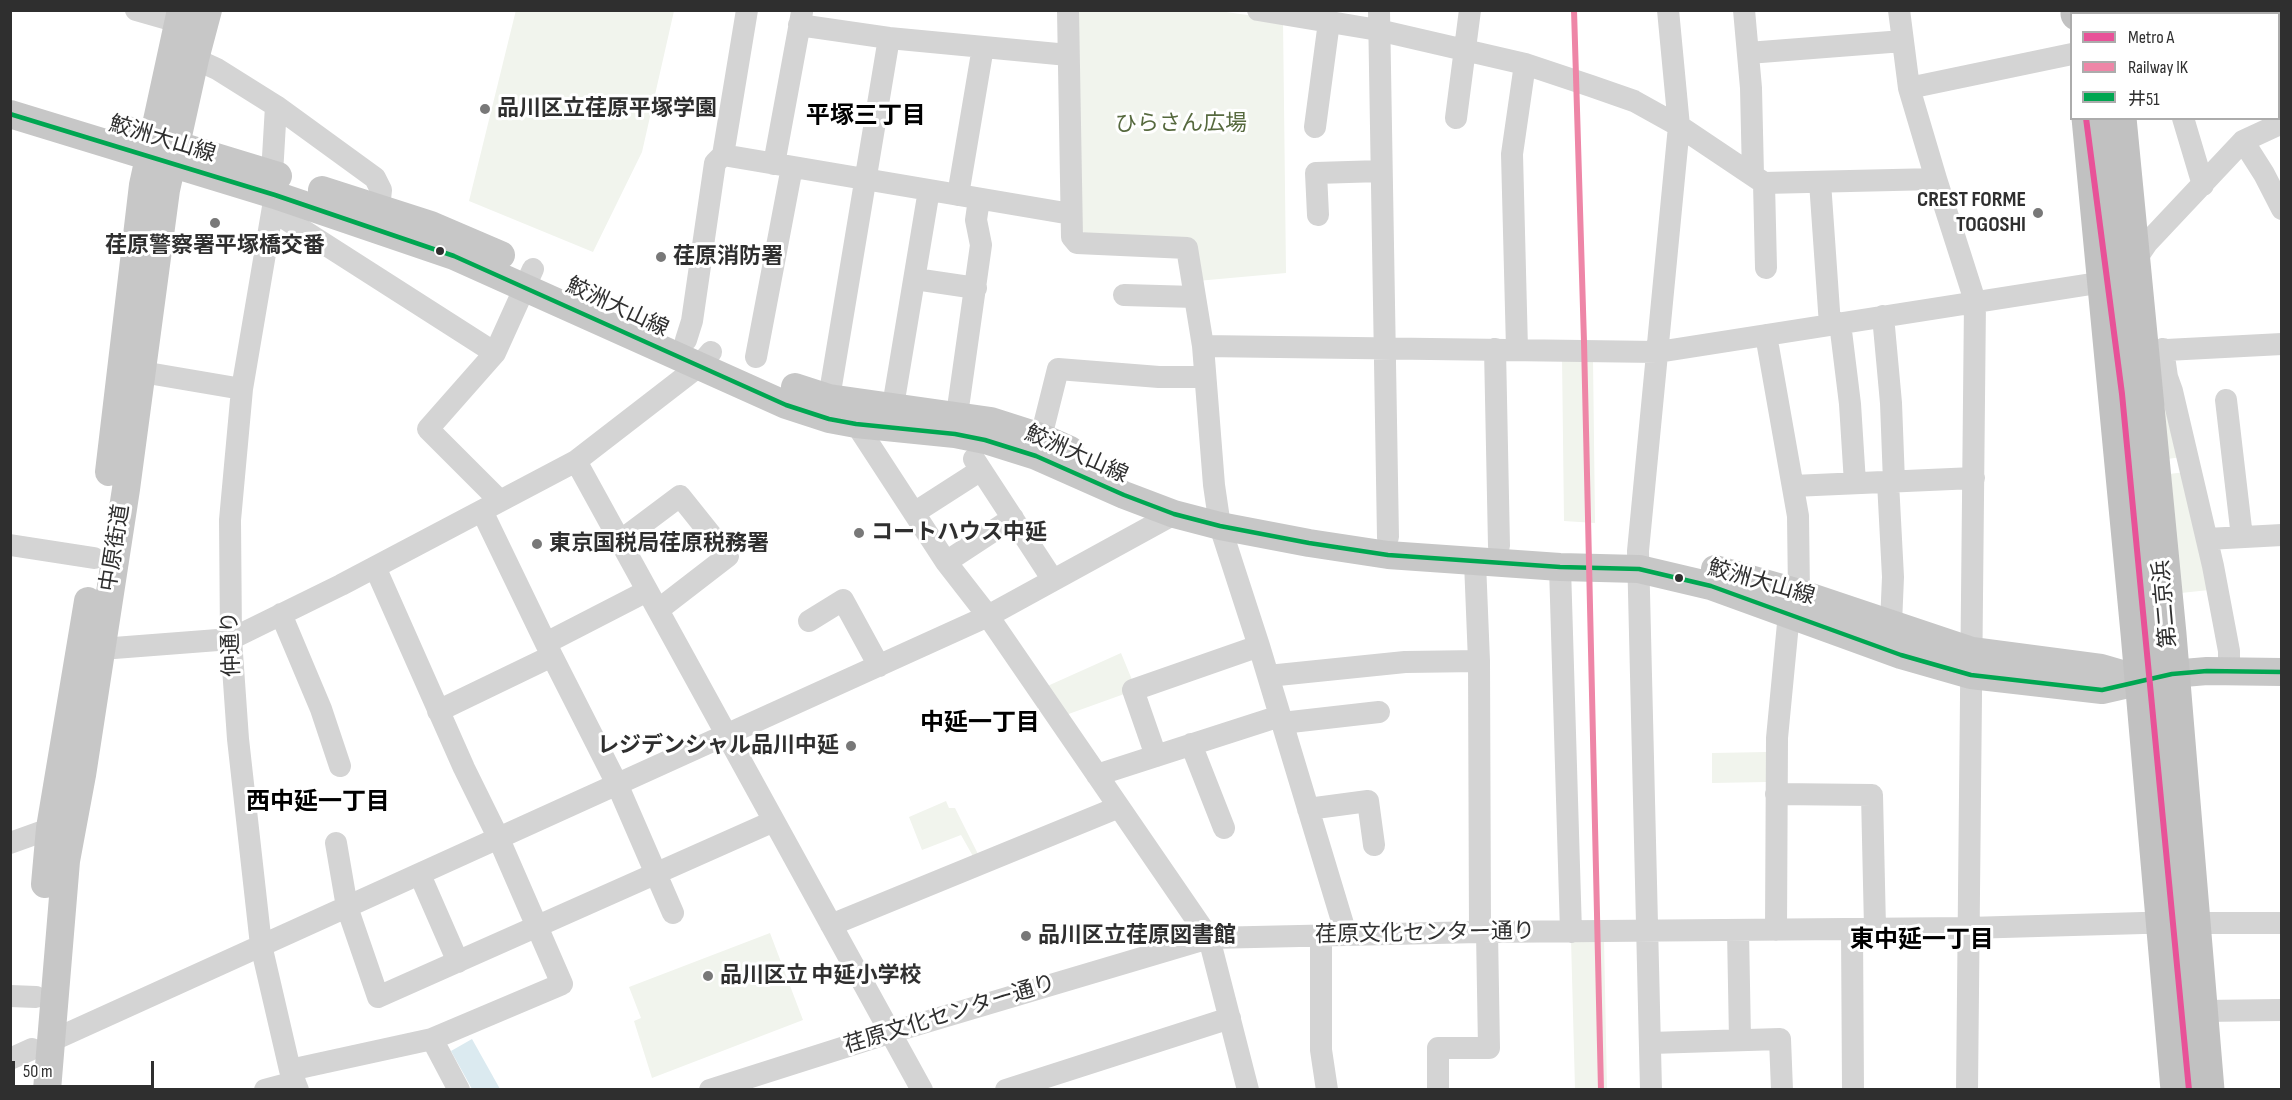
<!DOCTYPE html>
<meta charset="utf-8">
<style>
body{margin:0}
#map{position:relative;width:2292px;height:1100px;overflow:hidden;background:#fff;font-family:"Sofia Sans Condensed","Noto Sans JP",sans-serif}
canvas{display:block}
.frame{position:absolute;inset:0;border:12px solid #2f2f2f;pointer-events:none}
.legend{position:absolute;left:2070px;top:12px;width:210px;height:108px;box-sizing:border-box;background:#fff;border:2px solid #acacac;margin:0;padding:8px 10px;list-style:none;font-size:18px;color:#2f2f2f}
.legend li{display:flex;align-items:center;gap:12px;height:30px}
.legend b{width:30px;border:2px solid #acacac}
.scale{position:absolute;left:12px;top:1061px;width:142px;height:27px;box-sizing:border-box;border:3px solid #2f2f2f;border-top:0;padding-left:8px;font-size:18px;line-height:21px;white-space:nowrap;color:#2f2f2f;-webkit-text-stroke:4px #fff;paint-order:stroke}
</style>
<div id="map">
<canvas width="2292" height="1100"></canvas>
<div class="frame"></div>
<ul class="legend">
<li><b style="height:8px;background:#e85298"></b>Metro A</li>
<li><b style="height:8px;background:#ee86a7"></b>Railway IK</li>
<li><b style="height:8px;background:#00a651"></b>井51</li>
</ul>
<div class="scale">50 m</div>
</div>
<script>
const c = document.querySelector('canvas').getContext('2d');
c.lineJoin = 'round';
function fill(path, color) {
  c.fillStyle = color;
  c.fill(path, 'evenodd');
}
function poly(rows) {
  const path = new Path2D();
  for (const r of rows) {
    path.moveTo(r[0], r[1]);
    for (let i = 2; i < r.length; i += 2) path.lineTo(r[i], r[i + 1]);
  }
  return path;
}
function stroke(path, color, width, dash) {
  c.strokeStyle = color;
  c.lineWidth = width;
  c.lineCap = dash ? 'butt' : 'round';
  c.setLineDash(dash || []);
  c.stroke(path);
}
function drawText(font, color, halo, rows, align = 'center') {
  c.font = font + ' "Sofia Sans Condensed","Noto Sans JP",sans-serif';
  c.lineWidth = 6;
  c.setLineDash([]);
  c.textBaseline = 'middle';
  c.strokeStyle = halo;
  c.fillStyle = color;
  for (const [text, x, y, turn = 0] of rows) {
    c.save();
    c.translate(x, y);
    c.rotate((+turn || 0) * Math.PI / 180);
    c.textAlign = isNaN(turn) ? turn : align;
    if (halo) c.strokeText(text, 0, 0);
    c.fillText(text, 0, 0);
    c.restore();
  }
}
fill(poly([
 [516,10,674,11,642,152,593,252,469,201],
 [1212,10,1283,20,1286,273,1197,281,1191,241,1088,237,1080,228,1076,11],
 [1562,357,1593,358,1595,523,1564,521],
 [2163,394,2182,457,2167,459],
 [2186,472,2209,590,2181,593,2169,474],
 [1121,653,1135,687,1127,693,1063,716,1043,688],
 [1767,752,1767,782,1712,783,1712,753],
 [946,801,949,808,955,808,979,856,974,858,961,835,922,850,909,817],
 [770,933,803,1020,652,1078,634,1021,641,1018,629,987],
 [1604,938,1607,1089,1575,1089,1571,939]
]), '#f1f4ed');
fill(poly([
 [472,1039,500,1089,472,1089,451,1051]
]), '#dbeaf0');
stroke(poly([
 [136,10,178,22],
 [1068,10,1072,237,1077,243,1187,248,1203,346,1214,485,1220,526,1259,646,1346,934],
 [1258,10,1378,30,1525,64,1591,86,1634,101,1679,126,1764,183,1936,179],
 [1379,10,1388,537],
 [1744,10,1751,88,1753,175],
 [1899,10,1909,88,1936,179,1975,301,1967,1090],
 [2234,10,2234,14],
 [2262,14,2278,10],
 [799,25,889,38,1068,55],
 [1748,53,1903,41],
 [195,59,217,69,276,106,375,178,381,190,379,208],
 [1909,88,2072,54],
 [1456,118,1470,10],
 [2183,118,2203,185],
 [1315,127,1329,22],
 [2243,141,2264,174,2282,209],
 [723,155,747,10],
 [774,164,802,12],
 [272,174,276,106],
 [1820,182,1830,325],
 [1764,183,1766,268],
 [275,195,242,389,230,520,231,639,238,739,261,945,290,1070,298,1090],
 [958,195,983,47],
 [273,211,495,353],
 [1318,215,1316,173,1381,171],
 [2134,262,2147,243,2243,141,2282,123],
 [915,279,976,288],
 [1124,295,1195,297],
 [1883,316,1891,403,1894,482],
 [1840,323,1850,404,1855,483],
 [1766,335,1798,516,1799,593],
 [686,340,692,321,715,163,723,155,1071,214],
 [1203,346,1658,352,2104,282],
 [1495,349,1499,546],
 [1517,349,1512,154,1525,64],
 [2163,349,2167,377,2172,391,2213,566,2229,651,2229,671],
 [2147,351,2282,344],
 [756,357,792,167],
 [142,372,242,389],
 [829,398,889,38],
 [2226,400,2242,537],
 [893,406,929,190],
 [851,412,856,424,946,562,988,616,1209,938,1248,1090],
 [957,415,981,245,976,220,979,199],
 [1041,437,1058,369,1159,377,1204,377],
 [974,459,1053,580],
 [576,461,922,1090],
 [1888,482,1893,577,1891,624],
 [1793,486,1974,478],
 [500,501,428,429,495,353,533,269],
 [482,511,552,656,617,784,673,913],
 [914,513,981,470],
 [2207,539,2282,535],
 [620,541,680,496,728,556,658,610],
 [10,545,94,558],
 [946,562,1013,518],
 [1475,562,1479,661,1480,932],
 [375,567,464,768,498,837,562,984,432,1039,459,1090],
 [1560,567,1571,932],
 [281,614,321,709,340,766],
 [809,621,843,600,879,666],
 [546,643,647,591],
 [101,649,231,639,341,585,576,461,699,366,711,352],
 [1268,676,1405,662,1479,661],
 [438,711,552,656],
 [1282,723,1379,712],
 [1191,744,1224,828],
 [1156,756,1133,690,1259,646],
 [1097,775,1280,716],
 [1776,794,1872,795,1875,928],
 [1308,809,1368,801,1374,845],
 [10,843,63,824],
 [336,843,347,907,378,997,774,821],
 [420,875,458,962],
 [831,925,1119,807],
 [1852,929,1853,1090],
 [1738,930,1740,1040],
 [1776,930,1777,738,1789,613],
 [1321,935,1321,1050,1327,1090],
 [10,996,36,997],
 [2202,1011,2282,1010],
 [51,1041,988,616,1174,514],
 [1651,1043,1780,1039,1782,1090],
 [10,1059,32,1049],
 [290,1070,432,1039],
 [265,1090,295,1082],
 [710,1090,889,1033,1209,938,1480,932,1968,928,2143,923,2282,923],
 [1006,1090,1230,1018],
 [1438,1090,1438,1048,1489,1048,1487,932],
 [1651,1090,1638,551,1679,126,1668,10]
]), '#d4d4d4', 22);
stroke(poly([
 [10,114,275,195,454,256,786,405,829,419,856,424,955,434,985,440,1036,456,1124,495,1174,514,1220,526,1309,543,1388,555,1560,567,1639,569,1711,586,1901,655,1971,675,2102,690,2172,674,2207,671,2282,672],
 [127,130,278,176],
 [322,190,431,225,501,255],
 [795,387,829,398,991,421,1041,437,1070,450],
 [109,472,143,185,181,10],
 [1715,569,1799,593,1972,651,2101,668,2139,679],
 [45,884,50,828,88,601],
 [47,1090,66,861,82,775,126,489,166,190,195,59,208,10]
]), '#c7c7c7', 28);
stroke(poly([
 [2077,10,2077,14],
 [2110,10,2110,14],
 [2088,118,2137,633,2177,1090],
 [2120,118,2170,634,2208,1090]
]), '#c1c1c1', 33);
stroke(poly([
 [10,114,275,195,454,256,786,405,829,419,856,424,955,434,985,440,1036,456,1124,495,1174,514,1220,526,1309,543,1388,555,1560,567,1639,569,1711,586,1901,655,1971,675,2102,690,2172,674,2207,671,2282,672]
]), '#00a651', 4.5);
stroke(poly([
 [1574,10,1584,342,1601,1090]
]), '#ee86a7', 6);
stroke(poly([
 [2086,118,2122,394,2189,1090]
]), '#e85298', 6);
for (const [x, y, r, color] of [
 [485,109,6,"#787878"],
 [2038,213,6,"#787878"],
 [215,223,6,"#787878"],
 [440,251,5,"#2f2f2f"],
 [661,257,6,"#787878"],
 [859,533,6,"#787878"],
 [537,544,6,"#787878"],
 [1679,578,5,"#2f2f2f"],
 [851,746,6,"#787878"],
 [1026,936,6,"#787878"],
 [708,976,6,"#787878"]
]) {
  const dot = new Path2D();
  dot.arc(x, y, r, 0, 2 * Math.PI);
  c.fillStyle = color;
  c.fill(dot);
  stroke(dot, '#fff', 2);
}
drawText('bold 22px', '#2f2f2f', '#fff', [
 ["品川区立荏原平塚学園",497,109],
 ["CREST FORME",2026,200,"right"],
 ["TOGOSHI",2026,225,"right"],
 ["荏原警察署平塚橋交番",215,246,"center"],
 ["荏原消防署",673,257],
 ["コートハウス中延",871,533],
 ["東京国税局荏原税務署",549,544],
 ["レジデンシャル品川中延",839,746,"right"],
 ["品川区立荏原図書館",1038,936],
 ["品川区立 中延小学校",720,976]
], 'left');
drawText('22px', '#56693e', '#fff', [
 ["ひらさん広場",1181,124]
]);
drawText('22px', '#2f2f2f', '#fff', [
 ["鮫洲大山線",162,140,17],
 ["鮫洲大山線",617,308,25],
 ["鮫洲大山線",1076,455,24],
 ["中原街道",116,548,-81],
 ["鮫洲大山線",1761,583,16],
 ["第二京浜",2166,604,-95],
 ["仲通り",232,644,-92],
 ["荏原文化センター通り",1425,934,-1],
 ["荏原文化センター通り",950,1015,-17]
]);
drawText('bold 24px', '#000', '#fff', [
 ["平塚三丁目",866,117],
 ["中延一丁目",980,724],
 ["西中延一丁目",318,803],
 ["東中延一丁目",1922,941]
]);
</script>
